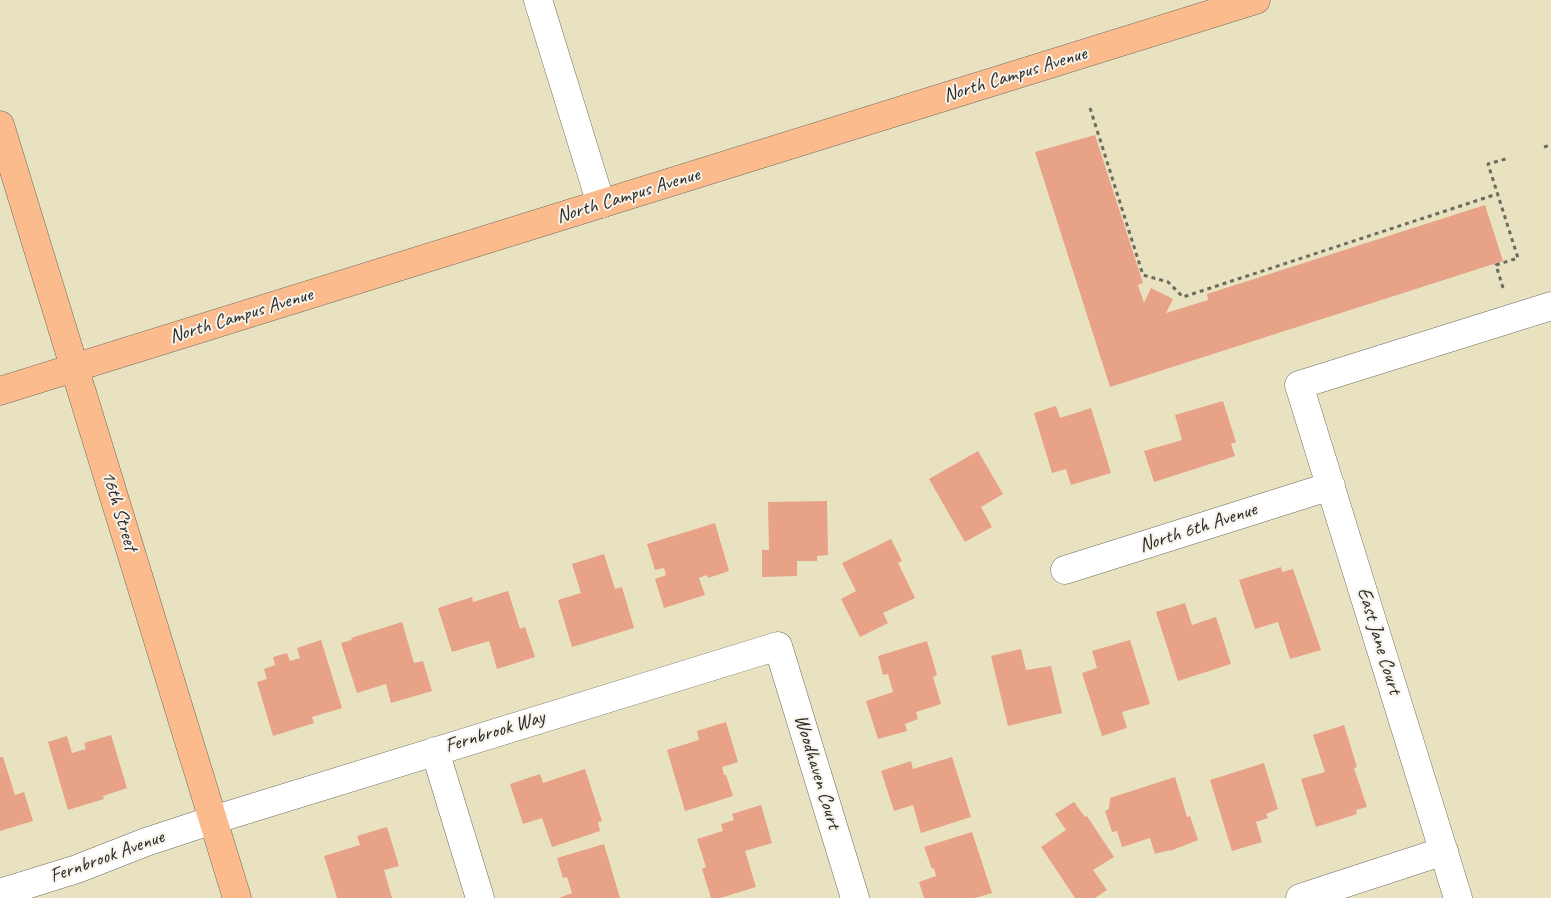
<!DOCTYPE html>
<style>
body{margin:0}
canvas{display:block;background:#e8e2c1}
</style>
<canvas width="1551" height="898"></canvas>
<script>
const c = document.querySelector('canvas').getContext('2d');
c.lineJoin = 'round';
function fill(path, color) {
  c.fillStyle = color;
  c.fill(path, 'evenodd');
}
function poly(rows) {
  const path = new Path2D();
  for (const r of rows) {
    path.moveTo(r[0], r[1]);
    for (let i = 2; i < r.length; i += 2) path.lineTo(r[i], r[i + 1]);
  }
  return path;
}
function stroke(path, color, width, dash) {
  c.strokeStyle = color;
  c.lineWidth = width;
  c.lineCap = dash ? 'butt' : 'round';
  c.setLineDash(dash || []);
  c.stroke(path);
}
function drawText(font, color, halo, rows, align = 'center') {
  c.font = font + ' Caveat,sans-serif';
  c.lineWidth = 4;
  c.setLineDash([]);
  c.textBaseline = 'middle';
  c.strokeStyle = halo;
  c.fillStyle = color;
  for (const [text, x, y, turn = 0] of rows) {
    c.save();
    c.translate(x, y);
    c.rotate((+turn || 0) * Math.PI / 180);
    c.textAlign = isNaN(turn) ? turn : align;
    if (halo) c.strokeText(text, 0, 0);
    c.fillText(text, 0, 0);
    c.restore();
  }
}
fill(poly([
 [1095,135,1143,283,1138,285,1144,303,1151,288,1173,299,1166,313,1208,300,1207,294,1485,205,1503,261,1110,387,1035,152],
 [1223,401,1236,442,1231,444,1235,456,1154,482,1144,451,1182,440,1175,415],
 [1056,406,1060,418,1091,408,1111,473,1071,485,1066,469,1052,473,1034,413],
 [978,451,1003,494,981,507,992,527,965,542,929,479],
 [827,501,828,555,817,556,817,561,797,561,797,576,762,577,762,550,769,550,768,502],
 [715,523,729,571,708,578,707,575,699,578,705,595,664,608,655,579,666,575,664,568,655,570,647,544],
 [891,539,902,561,898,563,915,598,883,613,888,623,860,637,841,599,856,591,842,563],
 [604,554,615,589,622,587,634,628,572,647,558,600,581,593,572,564],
 [1281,567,1282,572,1293,569,1321,650,1290,659,1278,622,1255,629,1239,580],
 [508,591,520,629,525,627,535,657,497,669,489,641,452,652,438,608,472,597,473,602],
 [1185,603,1192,625,1216,617,1231,664,1178,681,1156,612],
 [402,622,414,663,423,661,432,691,391,703,386,684,357,693,341,643,352,640,351,638],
 [321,640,342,708,312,717,314,723,273,736,257,682,267,679,264,669,275,665,273,657,287,653,290,661,300,658,297,648],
 [1130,640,1150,704,1122,712,1127,728,1102,736,1082,673,1097,668,1092,651],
 [927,641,937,675,933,677,941,704,916,712,918,719,905,724,907,731,878,739,866,701,893,692,888,674,883,675,878,656],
 [1021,649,1026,670,1051,666,1062,713,1008,726,991,656],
 [726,722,738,762,722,767,724,775,726,775,733,796,685,811,667,750,699,740,697,731],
 [1344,725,1357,767,1354,768,1367,807,1356,810,1357,814,1316,827,1301,779,1325,772,1313,735],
 [111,735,127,788,103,796,104,799,68,810,48,742,67,736,72,753,86,749,84,743],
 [0,757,3,757,15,795,24,792,33,821,0,831],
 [952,757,971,817,921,833,913,805,894,811,881,771,911,761,913,769],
 [1264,763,1278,809,1266,814,1268,818,1256,822,1262,842,1232,851,1210,780],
 [585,769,602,821,598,822,600,831,552,847,542,818,523,824,510,784,540,774,543,783],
 [1175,777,1187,817,1190,816,1198,840,1170,851,1170,850,1155,854,1150,838,1122,847,1117,831,1112,832,1105,811,1109,809,1110,798],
 [1074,802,1085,817,1087,816,1114,857,1093,870,1107,890,1095,898,1075,898,1041,847,1066,830,1055,814],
 [761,805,772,843,745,851,756,887,720,898,711,898,702,869,706,867,697,839,723,831,721,824,734,820,732,814],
 [387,827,399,866,384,870,392,898,337,898,324,856,360,845,357,836],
 [972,832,992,893,975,898,924,898,919,882,936,876,934,868,932,869,924,847],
 [604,844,620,898,559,898,572,893,567,877,563,878,557,858]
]), '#e8a287');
const minor = poly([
 [538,0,601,204],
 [1065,570,1331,486],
 [435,751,480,898],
 [0,893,77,869,146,842,213,820,778,646,855,898],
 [1300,898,1444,851],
 [1458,898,1299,385,1551,306]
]);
const major = poly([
 [0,125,237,898],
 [0,391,1256,0]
]);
stroke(minor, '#6d6b60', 29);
stroke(major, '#6d6b60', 29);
stroke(poly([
 [1090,108,1143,275,1168,282,1183,297,1497,194],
 [1544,147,1551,145],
 [1503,288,1496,265,1518,258,1488,164,1509,158]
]), '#6d6b60', 3, [4, 4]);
stroke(minor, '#fff', 28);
stroke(major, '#fbbb8d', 28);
drawText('20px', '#2b2b2b', '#f7f3e8', [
 ["North Campus Avenue",1015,75,-17],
 ["North Campus Avenue",628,196,-17],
 ["North Campus Avenue",241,316,-17],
 ["16th Street",119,511,73],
 ["North 6th Avenue",1198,528,-18],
 ["East Jane Court",1379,641,73],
 ["Fernbrook Way",495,732,-17],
 ["Woodhaven Court",817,772,73],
 ["Fernbrook Avenue",107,857,-20]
]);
</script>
